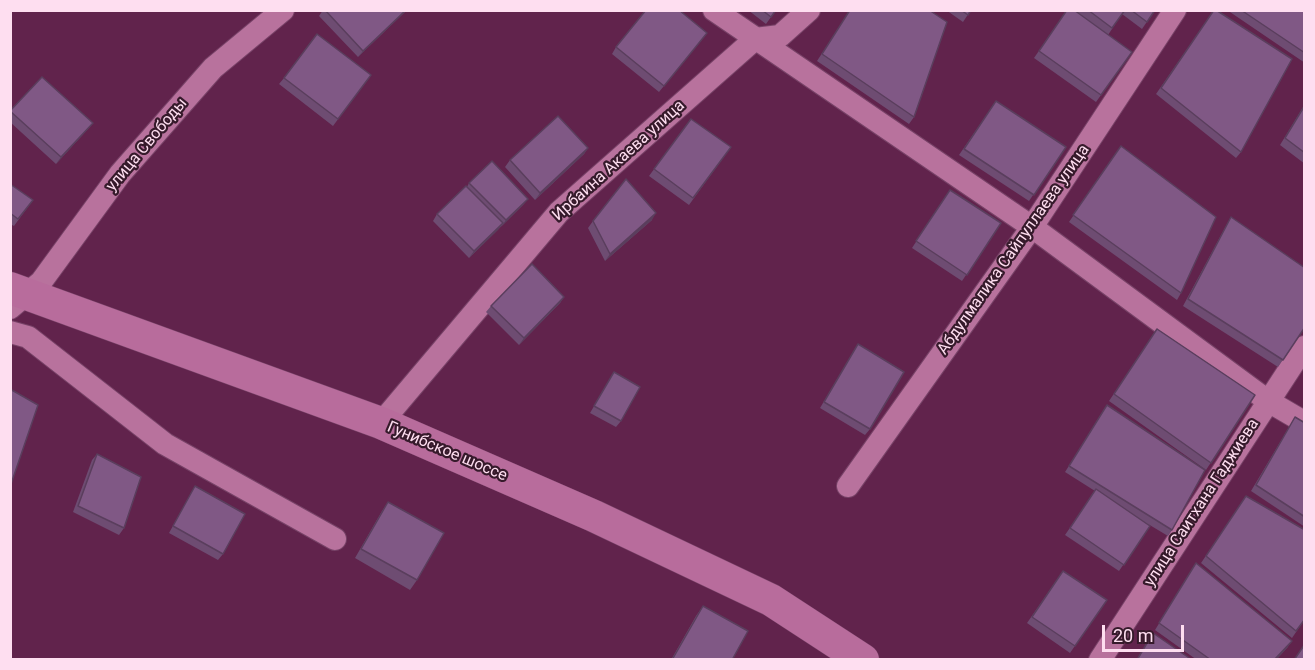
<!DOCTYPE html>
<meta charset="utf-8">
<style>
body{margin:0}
#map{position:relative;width:1315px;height:670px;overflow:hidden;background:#61234c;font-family:Roboto,sans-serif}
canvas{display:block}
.frame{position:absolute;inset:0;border:12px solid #fedef0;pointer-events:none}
.scale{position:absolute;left:1102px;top:625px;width:82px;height:27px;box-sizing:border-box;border:3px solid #fedef0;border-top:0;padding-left:8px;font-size:18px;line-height:21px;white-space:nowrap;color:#fedef0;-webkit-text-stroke:4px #361a2b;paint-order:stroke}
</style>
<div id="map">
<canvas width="1315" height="670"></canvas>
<div class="frame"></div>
<div class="scale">20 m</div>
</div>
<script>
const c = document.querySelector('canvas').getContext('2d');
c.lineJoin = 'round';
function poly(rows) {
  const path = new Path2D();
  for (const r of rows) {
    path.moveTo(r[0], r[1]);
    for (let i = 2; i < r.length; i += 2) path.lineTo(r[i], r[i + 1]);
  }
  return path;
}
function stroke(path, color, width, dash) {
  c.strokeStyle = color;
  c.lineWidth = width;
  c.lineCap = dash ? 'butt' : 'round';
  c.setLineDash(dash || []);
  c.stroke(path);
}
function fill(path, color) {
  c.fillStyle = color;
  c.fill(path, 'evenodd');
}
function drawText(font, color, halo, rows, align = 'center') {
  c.font = font + ' Roboto,sans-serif';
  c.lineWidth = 4.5;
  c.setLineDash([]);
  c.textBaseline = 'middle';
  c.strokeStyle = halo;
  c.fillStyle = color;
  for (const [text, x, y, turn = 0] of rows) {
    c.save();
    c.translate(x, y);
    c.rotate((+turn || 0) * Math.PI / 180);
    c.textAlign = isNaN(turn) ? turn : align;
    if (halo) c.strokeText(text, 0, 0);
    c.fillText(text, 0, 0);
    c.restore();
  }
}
const minor = poly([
 [714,10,1032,227,1268,401,1304,422],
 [10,308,41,282,120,174,213,68,283,10],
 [10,332,28,337,165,444,335,539],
 [381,423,559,212,755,39,780,36,809,10],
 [848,486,1032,227,1175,10],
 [1100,660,1304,347]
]);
const secondary = poly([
 [10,288,381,423,594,516,771,600,863,660]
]);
stroke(minor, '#774267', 24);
stroke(secondary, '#774267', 33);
stroke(minor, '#b8729d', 22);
stroke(secondary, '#b86c9c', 32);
fill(poly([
 [323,10,407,10,358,57,319,16],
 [748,10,776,10,766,24],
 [850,10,914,117,909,124,817,61],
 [946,10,971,10,963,22],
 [1067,10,1155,10,1142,29,1122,14,1108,35,1132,52,1096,102,1034,58],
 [1214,10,1241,152,1236,158,1156,94],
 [1227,10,1305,10,1305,63],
 [707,33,659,92,612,54,616,47],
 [371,75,333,126,279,84,284,78],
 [996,101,1066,147,1029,201,959,155],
 [1305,104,1305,164,1280,145],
 [10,111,93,123,88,129,56,164,10,122],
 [691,119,731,147,689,205,649,176],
 [1121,146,1181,293,1177,300,1069,222],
 [588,148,584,154,535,200,505,167,510,160],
 [469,183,528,199,523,205,469,258,433,221,437,214,467,187],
 [10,184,33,200,14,226,10,224],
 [950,190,1001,223,962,281,912,248],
 [1231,217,1305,327,1278,367,1183,306,1227,224],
 [652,220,605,261,588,228,593,221],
 [564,297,560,303,519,345,486,312,491,306],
 [1157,329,1255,395,1206,470,1109,401],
 [858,344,870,429,865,435,820,408],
 [614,372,621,421,616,427,590,413],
 [1103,412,1172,530,1168,536,1148,524,1150,526,1119,571,1065,535,1095,491,1065,472],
 [1295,417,1305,423,1305,527,1251,491],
 [97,454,124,528,119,535,73,512,92,460],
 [195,486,223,554,218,560,169,533],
 [1246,496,1305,619,1292,638,1201,563],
 [388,502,417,580,410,590,355,558,382,511],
 [1196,563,1292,641,1287,648,1276,660,1197,660,1155,630],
 [1063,571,1107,600,1070,653,1027,623],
 [703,606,732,660,671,660,696,616]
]), '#6e4c72');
fill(poly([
 [406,10,407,10,358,57,363,51],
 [93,123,88,129,56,164,61,157],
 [588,148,584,154,535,200,540,193],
 [528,199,523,205,501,227,506,220],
 [656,213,652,220,605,261,610,254],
 [503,223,498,230,469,258,474,251],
 [564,297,560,303,519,345,524,338],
 [1292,641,1287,648,1276,660,1274,660]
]), '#5a3e5d');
const building = poly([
 [325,10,406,10,363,51,325,10],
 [646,10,679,10,707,33,664,86,616,47,646,10],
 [762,10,776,10,771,17,762,10],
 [850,10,929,10,947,22,914,117,822,54,850,10],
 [961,10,971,10,968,15,961,10],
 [1067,10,1074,10,1132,52,1101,95,1039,51,1067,10],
 [1088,10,1125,10,1112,28,1088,10],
 [1131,10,1155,10,1147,22,1131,10],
 [1214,10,1216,10,1292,59,1241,152,1161,88,1214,10],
 [1241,10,1305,10,1305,53,1241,10],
 [317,34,371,75,338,119,284,78,317,34],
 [42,77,93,123,61,157,10,111,42,77],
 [996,101,1066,147,1034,195,964,149,996,101],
 [1305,105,1305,153,1285,138,1305,105],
 [558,116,588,148,540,193,510,160,558,116],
 [691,119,731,147,693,198,654,169,691,119],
 [1121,146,1216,217,1181,293,1073,215,1121,146],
 [492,161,528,199,506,220,469,183,492,161],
 [626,179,656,213,610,254,593,221,626,179],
 [10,184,33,200,18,219,10,213,10,184],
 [466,186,503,223,474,251,437,214,466,186],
 [950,190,1001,223,967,275,916,241,950,190],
 [1231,217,1305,268,1305,327,1283,360,1188,299,1231,217],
 [532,264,564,297,524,338,491,306,532,264],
 [1157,329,1255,395,1211,463,1114,394,1157,329],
 [858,344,904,372,870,429,824,402,858,344],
 [614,372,640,387,621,421,594,406,614,372],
 [10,389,38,405,11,484,10,484,10,389],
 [1107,405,1205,470,1172,530,1069,466,1107,405],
 [1295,417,1305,423,1305,517,1256,485,1295,417],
 [97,454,141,477,124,528,78,506,97,454],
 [195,486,245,514,223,554,173,526,195,486],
 [1096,489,1150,526,1124,565,1070,528,1096,489],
 [1246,496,1305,530,1305,619,1296,631,1206,556,1246,496],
 [388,502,444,533,417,580,361,549,388,502],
 [1196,563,1292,641,1274,660,1211,660,1159,623,1196,563],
 [1063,571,1107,600,1075,646,1032,617,1063,571],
 [703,606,748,631,732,660,672,660,703,606],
 [1153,633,1192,660,1137,660,1153,633],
 [1305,644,1305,660,1294,660,1305,644]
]);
fill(building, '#805885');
stroke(building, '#5a3e5d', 1.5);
drawText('16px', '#fedef0', '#361a2b', [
 ["улица Свободы",147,145,-50],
 ["Ирбаина Акаева улица",619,161,-42],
 ["Абдулмалика Сайпуллаева улица",1014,250,-55],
 ["Гунибское шоссе",447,452,23],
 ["улица Саитхана Гаджиева",1202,503,-57]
]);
</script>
